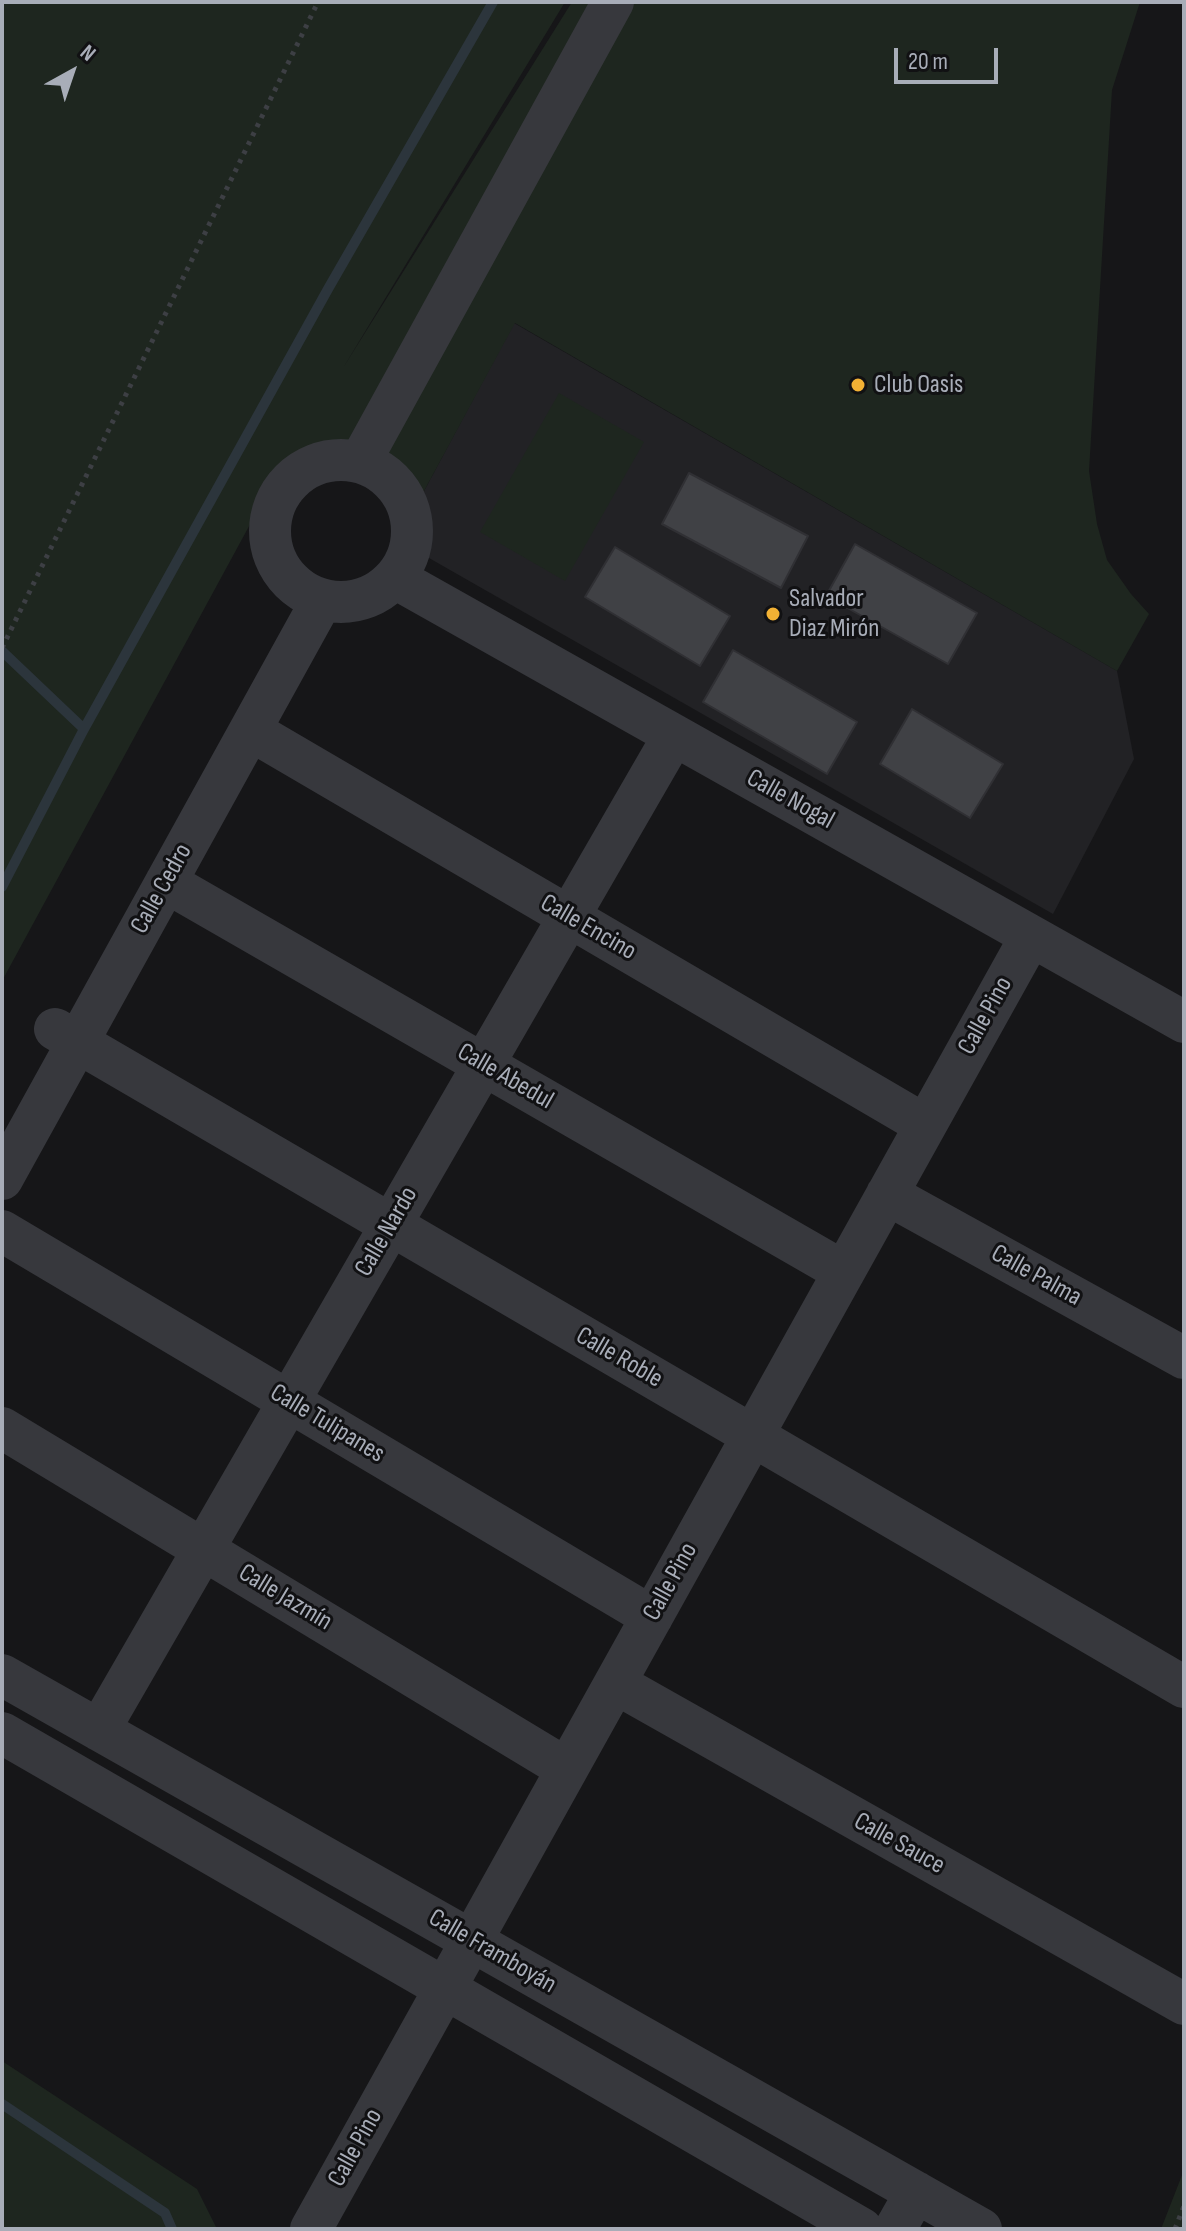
<!DOCTYPE html>
<meta charset="utf-8">
<style>
body{margin:0}
#map{position:relative;width:1186px;height:2231px;overflow:hidden;background:#161618;font-family:"Sofia Sans Condensed",sans-serif}
canvas{display:block}
.frame{position:absolute;inset:0;border:4px solid #a8adb8;pointer-events:none}
.north{position:absolute;left:32px;top:32px;width:80px;height:80px;-webkit-text-stroke:6px #111113;paint-order:stroke;rotate:40deg;font-size:22px;font-weight:700;line-height:32px;text-align:center;color:#a8adb8}
.north::after{content:'';display:block;margin:auto;width:28px;height:36px;background:#a8adb8;clip-path:polygon(50% 0,100% 100%,50% 72%,0 100%)}
.scale{position:absolute;left:894px;top:48px;width:104px;height:36px;box-sizing:border-box;border:4px solid #a8adb8;border-top:0;padding-left:10px;font-size:24px;line-height:28px;white-space:nowrap;color:#a8adb8;-webkit-text-stroke:6px #111113;paint-order:stroke}
</style>
<div id="map">
<canvas width="1186" height="2231"></canvas>
<div class="frame"></div>
<div class="north">N</div>
<div class="scale">20 m</div>
</div>
<script>
const c = document.querySelector('canvas').getContext('2d');
c.lineJoin = 'round';
function fill(path, color) {
  c.fillStyle = color;
  c.fill(path, 'evenodd');
}
function poly(rows) {
  const path = new Path2D();
  for (const r of rows) {
    if (r.length === 3) {
      path.moveTo(r[0] + r[2], r[1]);
      path.arc(r[0], r[1], r[2], 0, 2 * Math.PI);
      continue;
    }
    path.moveTo(r[0], r[1]);
    for (let i = 2; i < r.length; i += 2) path.lineTo(r[i], r[i + 1]);
  }
  return path;
}
function stroke(path, color, width, dash) {
  c.strokeStyle = color;
  c.lineWidth = width;
  c.lineCap = dash ? 'butt' : 'round';
  c.setLineDash(dash || []);
  c.stroke(path);
}
function drawText(font, color, halo, rows, align = 'center') {
  c.font = font + ' "Sofia Sans Condensed",sans-serif';
  c.lineWidth = 6;
  c.setLineDash([]);
  c.textBaseline = 'middle';
  c.strokeStyle = halo;
  c.fillStyle = color;
  for (const [text, x, y, turn = 0] of rows) {
    c.save();
    c.translate(x, y);
    c.rotate((+turn || 0) * Math.PI / 180);
    c.textAlign = isNaN(turn) ? turn : align;
    if (halo) c.strokeText(text, 0, 0);
    c.fillText(text, 0, 0);
    c.restore();
  }
}
fill(poly([
 [514,323,1117,671,1134,759,1053,914,429,558,424,491]
]), '#222225');
fill(poly([
 [2,2,565,2,343,368,572,2,1140,2,1112,90,1089,471,1097,524,1107,560,1131,594,1149,614,1117,671,515,323,424,491,368,451,333,447,285,460,2,981],
 [559,393,644,442,565,581,480,532],
 [2,2061,197,2189,217,2229,2,2229],
 [1184,2170,1184,2229,1161,2229]
]), '#1e261f');
stroke(poly([
 [2,651,84,729],
 [2,887,84,729,328,289,493,2],
 [2,2104,165,2213,172,2229]
]), '#2c353c', 10);
const building = poly([
 [689,473,808,536,781,588,662,524,689,473],
 [855,544,977,613,948,664,826,596,855,544],
 [615,547,730,616,700,666,585,597,615,547],
 [733,650,857,722,827,774,703,702,733,650],
 [912,709,1003,764,970,818,880,764,912,709]
]);
fill(building, '#404145');
stroke(building, '#303034', 2);
stroke(poly([
 [2,648,318,2],
 [1175,2229,1184,2206]
]), '#3d3f44', 5, [4, 6]);
stroke(poly([
 [341,531,71],
 [360,462,613,2],
 [395,578,1184,1022],
 [250,730,925,1125],
 [166,882,844,1272],
 [55,1029,1184,1687],
 [2,1179,322,600],
 [887,1194,1184,1358],
 [2,1231,652,1617],
 [2,1428,567,1769],
 [2,1675,981,2229],
 [615,1683,1184,2004],
 [99,1730,674,735],
 [2,1733,862,2229],
 [311,2229,1031,936],
 [895,2229,916,2192]
]), '#37383d', 42);
for (const [x, y, r, color] of [
 [858,385,8,"#f2b134"],
 [773,614,8,"#f2b134"]
]) {
  const dot = new Path2D();
  dot.arc(x, y, r, 0, 2 * Math.PI);
  c.fillStyle = color;
  c.fill(dot);
  stroke(dot, '#111113', 3);
}
drawText('26px', '#a8adb8', '#111113', [
 ["Club Oasis",874,385],
 ["Salvador",789,599],
 ["Diaz Mirón",789,629]
], 'left');
drawText('26px', '#a8adb8', '#111113', [
 ["Calle Nogal",790,800,29],
 ["Calle Cedro",162,889,-61],
 ["Calle Encino",588,928,30],
 ["Calle Pino",986,1016,-61],
 ["Calle Abedul",505,1077,30],
 ["Calle Nardo",387,1232,-60],
 ["Calle Palma",1036,1276,29],
 ["Calle Roble",619,1358,30],
 ["Calle Tulipanes",327,1424,31],
 ["Calle Pino",671,1582,-61],
 ["Calle Jazmín",285,1598,31],
 ["Calle Sauce",899,1844,29],
 ["Calle Framboyán",492,1952,30],
 ["Calle Pino",356,2148,-61]
]);
</script>
